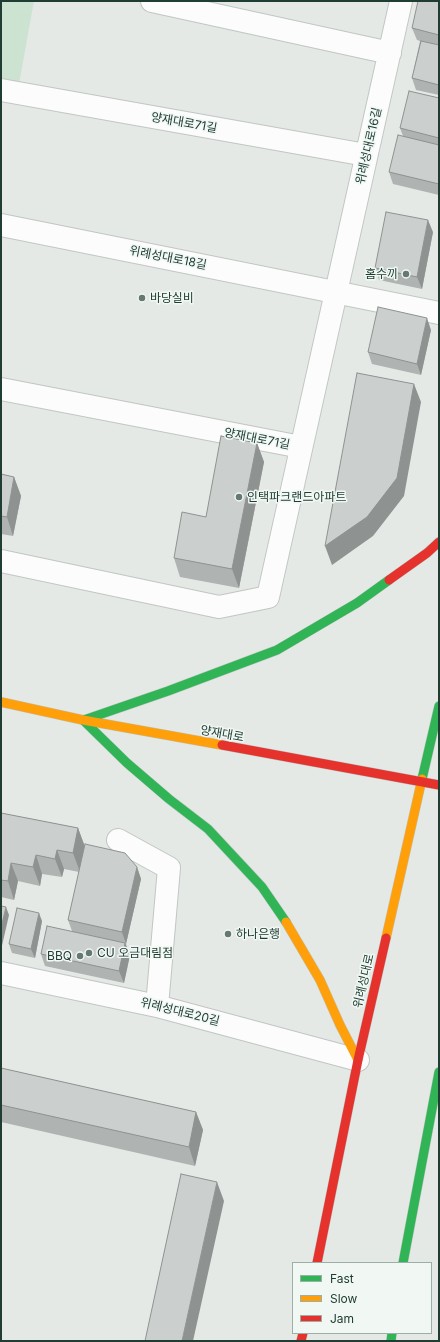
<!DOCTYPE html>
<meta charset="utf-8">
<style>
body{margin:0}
#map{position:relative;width:440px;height:1342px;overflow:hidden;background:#e4e9e6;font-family:Inter,sans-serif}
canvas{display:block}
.frame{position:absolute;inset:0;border:2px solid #203d34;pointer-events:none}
.legend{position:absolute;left:292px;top:1262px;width:140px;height:72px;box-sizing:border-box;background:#f1f8f4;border:1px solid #9dada7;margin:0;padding:5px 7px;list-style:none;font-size:12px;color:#203d34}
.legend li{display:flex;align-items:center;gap:8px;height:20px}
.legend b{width:20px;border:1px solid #9dada7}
</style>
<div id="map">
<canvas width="440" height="1342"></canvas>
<div class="frame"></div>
<ul class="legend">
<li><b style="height:5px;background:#30b455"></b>Fast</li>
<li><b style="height:5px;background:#ff9f0a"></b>Slow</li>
<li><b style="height:5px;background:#e5322d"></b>Jam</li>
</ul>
</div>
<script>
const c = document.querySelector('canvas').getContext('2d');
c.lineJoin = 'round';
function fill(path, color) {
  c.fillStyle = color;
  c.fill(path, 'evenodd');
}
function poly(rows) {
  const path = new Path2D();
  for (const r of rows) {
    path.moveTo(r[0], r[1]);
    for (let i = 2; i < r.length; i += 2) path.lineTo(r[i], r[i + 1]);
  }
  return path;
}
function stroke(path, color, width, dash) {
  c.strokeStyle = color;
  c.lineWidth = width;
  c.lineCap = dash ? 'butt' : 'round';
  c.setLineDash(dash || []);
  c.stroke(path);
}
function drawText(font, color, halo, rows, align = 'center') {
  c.font = font + ' Inter,"Noto Sans KR",sans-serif';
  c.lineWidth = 3;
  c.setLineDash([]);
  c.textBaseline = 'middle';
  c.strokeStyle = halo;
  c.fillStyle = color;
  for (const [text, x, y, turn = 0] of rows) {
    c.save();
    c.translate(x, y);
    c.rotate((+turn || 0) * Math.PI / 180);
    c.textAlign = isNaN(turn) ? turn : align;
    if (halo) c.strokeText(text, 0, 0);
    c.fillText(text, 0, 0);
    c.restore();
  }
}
fill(poly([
 [1,1,34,1,19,84,1,81]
]), '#cce3d2');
const street = poly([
 [152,1,390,53],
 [1,90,366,155],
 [1,225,439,313],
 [1,389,301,447],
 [1,561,219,607,268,597,401,1],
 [118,840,169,868,157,1006],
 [1,973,157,1006,358,1060]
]);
const fast = poly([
 [83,720,127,763,169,799,208,829,262,887,286,922],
 [84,720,168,691,277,650,357,603,389,580],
 [422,779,439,706],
 [403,1263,439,1072],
 [391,1341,392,1333]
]);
const slow = poly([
 [1,702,83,720,222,745],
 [286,922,320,980,340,1025,358,1060],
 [386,938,422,779]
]);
const jam = poly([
 [389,580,427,553,439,542],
 [222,745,439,785],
 [317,1263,358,1060,386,938],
 [301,1341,303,1333]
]);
stroke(street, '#c1c6c3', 24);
stroke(fast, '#bcc5c2', 10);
stroke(slow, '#bcc5c2', 10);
stroke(jam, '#bcc5c2', 10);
stroke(street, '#fbfcfb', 22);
stroke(fast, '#30b455', 9);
stroke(slow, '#ff9f0a', 9);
stroke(jam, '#e5322d', 9);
fill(poly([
 [439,1,439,95,416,90,412,78,420,41,417,40,412,28],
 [439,98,439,195,393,184,389,172,403,136,400,128],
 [433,232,422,289,379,280,375,268],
 [431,330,421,375,372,364,368,352],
 [257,443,264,462,239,588,180,577,174,558,206,517],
 [1,474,14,477,21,496,13,536,1,534],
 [1,813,78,828,85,847,137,867,141,879,126,944,130,955,124,983,45,966,41,954,72,931,68,920,79,872,64,869,62,877,42,874,40,886,18,881,14,900,1,897],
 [42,921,35,958,12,953,9,944],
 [1,1068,196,1112,203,1130,195,1166,1,1122]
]), '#afb3b1');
fill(poly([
 [428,220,433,232,422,289,417,277],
 [427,318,431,330,421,375,417,364],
 [414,384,421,402,404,496,373,536,332,565,325,546],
 [257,443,264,462,239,588,232,569],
 [14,477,21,496,13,536,7,517],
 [78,828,85,847,80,872,73,853],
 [57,850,64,869,62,877,55,859],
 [36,855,42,874,40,886,33,867],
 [11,863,18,881,14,900,8,881],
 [137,867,141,879,126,944,122,932],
 [6,907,9,915,1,950,1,928],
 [39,913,42,921,35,958,31,949],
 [125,943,130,955,124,983,119,971],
 [196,1112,203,1130,195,1166,189,1147],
 [217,1182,224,1201,193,1341,182,1341]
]), '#8e9290');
const building = poly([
 [418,1,439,1,439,35,412,28,418,1],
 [421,41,439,45,439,85,412,78,421,41],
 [409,91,439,98,439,138,400,128,409,91],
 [398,135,439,145,439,184,389,172,398,135],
 [386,212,428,220,417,277,375,268,386,212],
 [378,307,427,318,417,364,368,352,378,307],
 [357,373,414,384,397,478,367,517,325,546,357,373],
 [221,436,257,443,232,569,174,558,182,512,206,517,221,436],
 [1,474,14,477,7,517,1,516,1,474],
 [1,813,78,828,73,853,57,850,55,859,36,855,33,867,11,863,8,881,1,880,1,813],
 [85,844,125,853,137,867,122,932,68,920,85,844],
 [1,906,6,907,1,928,1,906],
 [17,908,39,913,31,949,9,944,17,908],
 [47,926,125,943,119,971,41,954,47,926],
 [1,1068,196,1112,189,1147,1,1105,1,1068],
 [181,1174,217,1182,182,1341,145,1341,181,1174]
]);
fill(building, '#cbd0ce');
stroke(building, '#8e9290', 1);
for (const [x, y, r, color] of [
 [406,274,4,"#657972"],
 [142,298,4,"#657972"],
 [239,497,4,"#657972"],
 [228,934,4,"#657972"],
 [89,953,4,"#657972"],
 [80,956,4,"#657972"]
]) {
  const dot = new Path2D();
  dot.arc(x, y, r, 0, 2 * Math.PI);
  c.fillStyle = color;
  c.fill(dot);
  stroke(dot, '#f1f8f4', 1.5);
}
drawText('12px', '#203d34', '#f1f8f4', [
 ["양재대로71길",184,123,10],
 ["위례성대로16길",369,146,-77],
 ["위례성대로18길",168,258,11],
 ["양재대로71길",257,439,11],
 ["양재대로",222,734,10],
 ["위례성대로",364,981,-77],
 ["위례성대로20길",180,1012,14]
]);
drawText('12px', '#203d34', '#f1f8f4', [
 ["홈수끼",398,274,"right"],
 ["바당실비",150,298],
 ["인택파크랜드아파트",247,497],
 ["하나은행",236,934],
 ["CU 오금대림점",97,953],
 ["BBQ",72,956,"right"]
], 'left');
</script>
